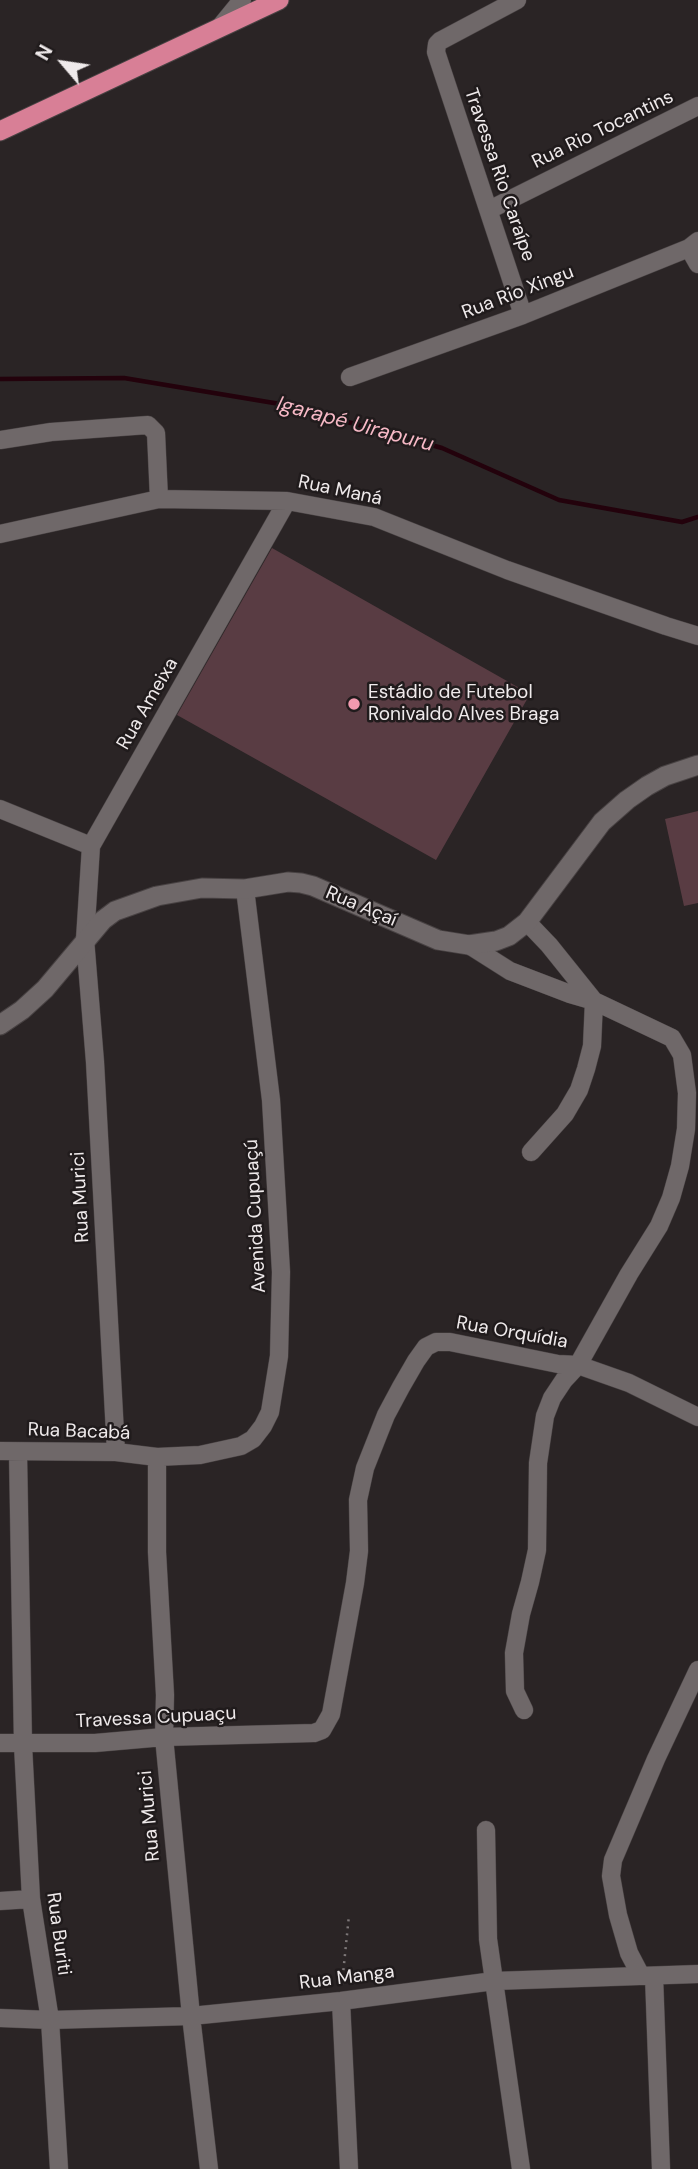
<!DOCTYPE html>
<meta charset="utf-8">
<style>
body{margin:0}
#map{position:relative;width:698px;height:2169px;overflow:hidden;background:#2a2425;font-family:"DM Sans",sans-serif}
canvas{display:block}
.north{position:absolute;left:28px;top:28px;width:70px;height:70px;-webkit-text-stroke:5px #201b1c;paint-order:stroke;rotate:299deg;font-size:19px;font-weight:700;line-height:28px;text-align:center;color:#efeaeb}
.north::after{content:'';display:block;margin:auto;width:24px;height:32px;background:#efeaeb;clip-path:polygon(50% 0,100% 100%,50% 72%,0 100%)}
</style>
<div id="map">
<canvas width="698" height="2169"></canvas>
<div class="north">N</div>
</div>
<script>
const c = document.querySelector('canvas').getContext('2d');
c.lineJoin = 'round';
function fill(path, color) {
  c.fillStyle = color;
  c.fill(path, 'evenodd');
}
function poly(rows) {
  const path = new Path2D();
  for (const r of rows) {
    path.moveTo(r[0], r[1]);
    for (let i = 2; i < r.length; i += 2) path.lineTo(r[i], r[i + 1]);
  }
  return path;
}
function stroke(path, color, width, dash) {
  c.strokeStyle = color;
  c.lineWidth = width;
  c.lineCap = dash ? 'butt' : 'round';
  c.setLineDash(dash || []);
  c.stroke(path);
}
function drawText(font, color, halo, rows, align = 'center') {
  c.font = font + ' "DM Sans",sans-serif';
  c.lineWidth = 5;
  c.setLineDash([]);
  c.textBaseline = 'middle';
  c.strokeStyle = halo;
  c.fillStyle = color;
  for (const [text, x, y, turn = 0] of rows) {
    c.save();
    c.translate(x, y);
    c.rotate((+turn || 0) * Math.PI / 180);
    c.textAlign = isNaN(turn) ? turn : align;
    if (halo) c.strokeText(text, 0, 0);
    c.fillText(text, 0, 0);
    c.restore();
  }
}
fill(poly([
 [272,548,530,694,436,860,177,715],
 [698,811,698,903,684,906,665,819]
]), '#593c43');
stroke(poly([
 [0,379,124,378,286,405,442,448,559,500,682,522,698,517]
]), '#23020c', 4.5);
const minor = poly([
 [517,0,440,41,437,44,436,52,523,315],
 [220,27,242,0],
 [489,210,698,106],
 [689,248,698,264],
 [350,377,523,315,689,248,698,241],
 [0,440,51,432,148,425,156,433,159,499],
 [0,534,159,499,287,501,374,517,507,570,666,626,698,636],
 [0,809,91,846],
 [527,922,549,945,594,1001,592,1046,586,1069,579,1090,565,1114,531,1152],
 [469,945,510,971,570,994,594,1001,672,1038,682,1055,687,1093,686,1129,680,1166,671,1198,659,1226,629,1274,578,1365,564,1380,552,1398,545,1416,538,1463,537,1550,530,1582,521,1614,514,1653,515,1691,524,1710],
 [0,1451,116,1452,157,1457,200,1455,241,1446,253,1439,263,1426,270,1412,279,1356,281,1272,271,1100,245,889],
 [18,1452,23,1745,31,1899,50,2020,59,2169],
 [116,1452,95,1062,85,939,91,846,287,501],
 [157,1457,157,1552,165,1695,164,1737,191,2016,209,2169],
 [0,1743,95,1743,164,1737,314,1733,322,1730,331,1714,355,1583,359,1551,358,1500,365,1468,386,1415,401,1387,416,1361,426,1347,436,1342,450,1342,558,1364,578,1365,629,1383,698,1417],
 [486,1830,488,1939,521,2169],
 [0,1901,31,1899],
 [641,1976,629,1953,618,1915,611,1876,613,1860,656,1759,698,1670],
 [654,1976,661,2169],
 [341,2001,349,2169],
 [0,2018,50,2020,191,2016,341,2001,494,1981,698,1974]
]);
const tertiary = poly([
 [0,1025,22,1010,45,989,103,920,115,911,157,896,202,888,245,889,288,882,301,883,313,886,438,940,469,945,496,941,509,936,527,922,602,822,627,800,647,786,665,776,698,765]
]);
const trunk = poly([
 [0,131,279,0]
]);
stroke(minor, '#484243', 19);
stroke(tertiary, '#484243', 21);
stroke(trunk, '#484243', 21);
stroke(poly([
 [342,1984,349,1915]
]), '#7d7778', 2.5, [2, 5]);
stroke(minor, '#6f6869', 18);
stroke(tertiary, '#6f6869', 19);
stroke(trunk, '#d87f96', 19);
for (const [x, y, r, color] of [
 [354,704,7,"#f29aaf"]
]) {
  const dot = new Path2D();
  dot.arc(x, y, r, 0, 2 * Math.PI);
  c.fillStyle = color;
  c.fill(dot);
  stroke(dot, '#201b1c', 2.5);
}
drawText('19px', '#efeaeb', '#201b1c', [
 ["Rua Rio Tocantins",603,130,-26],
 ["Travessa Rio Caraípe",499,175,71],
 ["Rua Rio Xingu",518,293,-21],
 ["Rua Maná",340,491,12],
 ["Rua Ameixa",148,704,-60],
 ["Rua Açaí",361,907,23],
 ["Rua Murici",81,1197,-93],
 ["Avenida Cupuaçú",256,1216,-93],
 ["Rua Orquídia",512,1333,10],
 ["Rua Bacabá",79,1432,2],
 ["Travessa Cupuaçu",156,1718,-3],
 ["Rua Murici",150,1816,-95],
 ["Rua Buriti",58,1934,82],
 ["Rua Manga",347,1978,-7]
]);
drawText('19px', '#efeaeb', '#201b1c', [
 ["Estádio de Futebol",368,693],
 ["Ronivaldo Alves Braga",368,715]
], 'left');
drawText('italic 21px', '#f7b9c6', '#201b1c', [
 ["Igarapé Uirapuru",355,425,15]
]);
</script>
